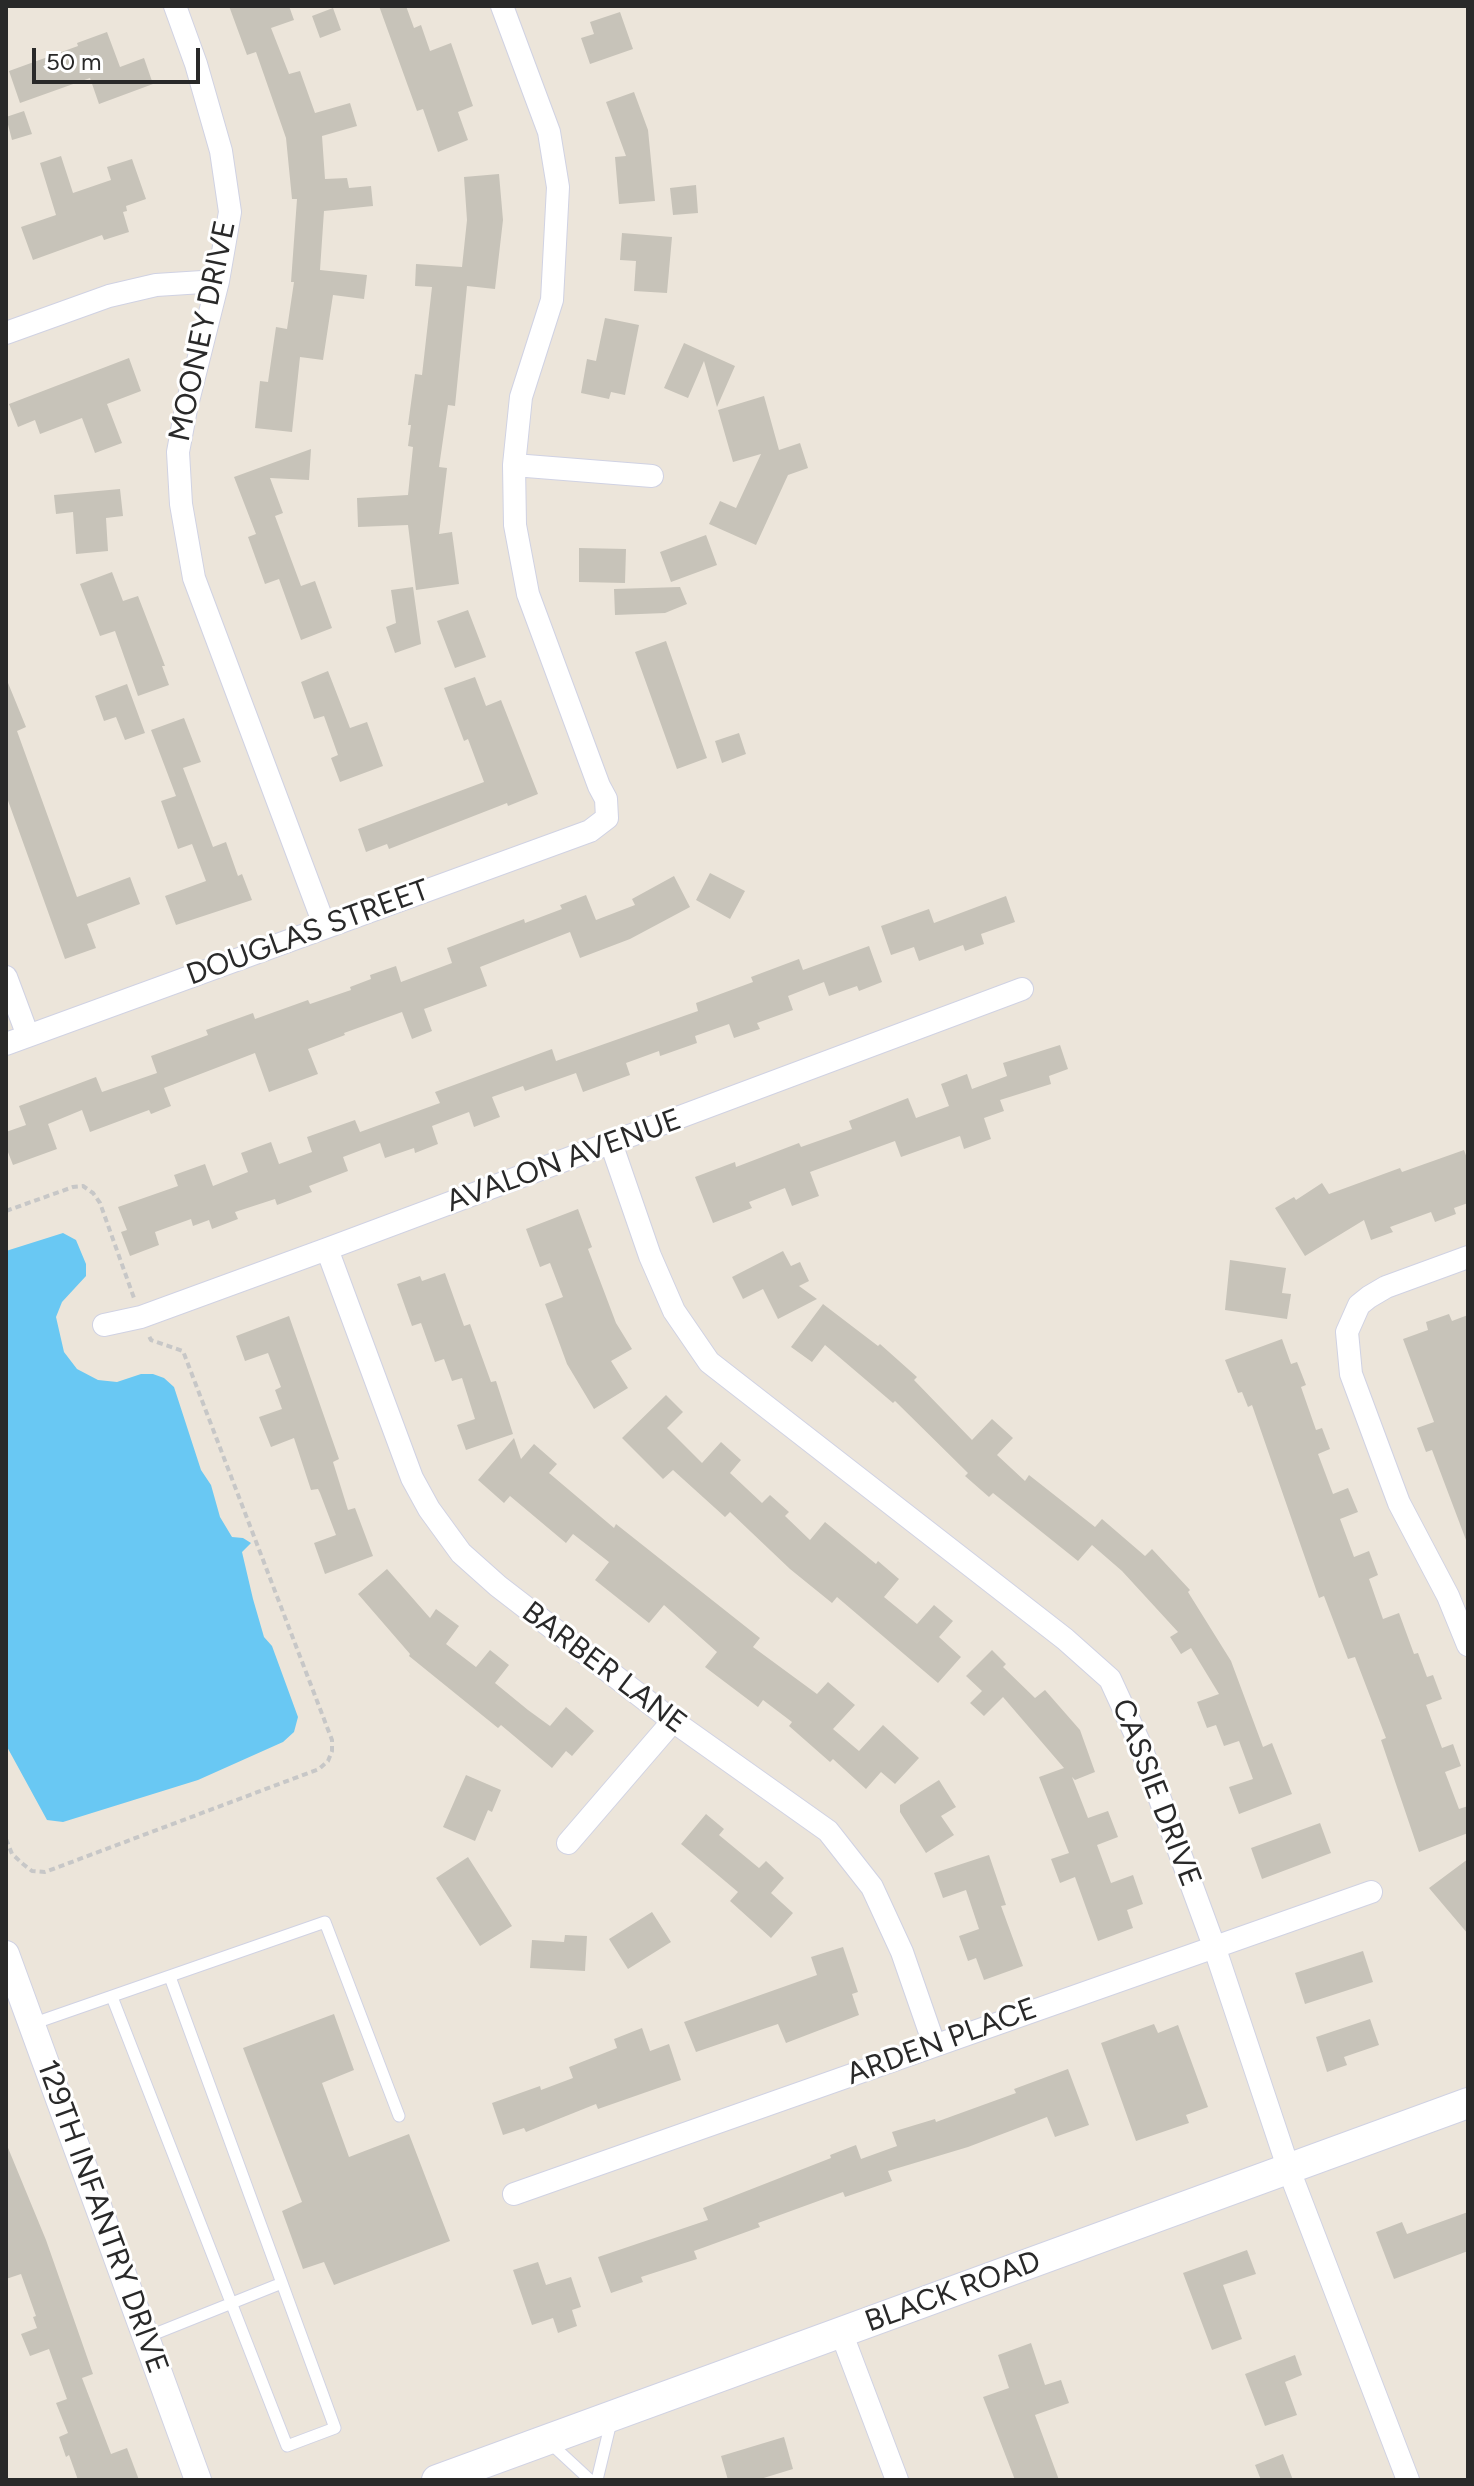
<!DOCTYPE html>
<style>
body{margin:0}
#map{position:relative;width:1474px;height:2486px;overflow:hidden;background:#ece5da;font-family:Figtree,sans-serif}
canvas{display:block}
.frame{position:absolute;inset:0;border:8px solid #292929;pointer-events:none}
.scale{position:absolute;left:32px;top:48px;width:168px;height:36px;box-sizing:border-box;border:4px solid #292929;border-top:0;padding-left:10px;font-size:24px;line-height:28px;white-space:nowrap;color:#292929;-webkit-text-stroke:6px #fff;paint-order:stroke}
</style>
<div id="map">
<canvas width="1474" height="2486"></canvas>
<div class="frame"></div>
<div class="scale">50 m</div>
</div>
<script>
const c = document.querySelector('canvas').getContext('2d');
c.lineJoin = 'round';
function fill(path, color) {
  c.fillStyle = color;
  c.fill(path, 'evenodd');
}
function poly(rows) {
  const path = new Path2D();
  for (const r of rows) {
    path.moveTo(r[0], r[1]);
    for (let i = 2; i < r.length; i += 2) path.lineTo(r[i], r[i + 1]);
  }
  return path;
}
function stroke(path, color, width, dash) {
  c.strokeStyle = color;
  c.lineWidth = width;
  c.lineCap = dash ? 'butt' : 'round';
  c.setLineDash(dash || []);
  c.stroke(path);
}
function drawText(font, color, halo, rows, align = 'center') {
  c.font = font + ' Figtree,sans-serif';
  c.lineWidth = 6;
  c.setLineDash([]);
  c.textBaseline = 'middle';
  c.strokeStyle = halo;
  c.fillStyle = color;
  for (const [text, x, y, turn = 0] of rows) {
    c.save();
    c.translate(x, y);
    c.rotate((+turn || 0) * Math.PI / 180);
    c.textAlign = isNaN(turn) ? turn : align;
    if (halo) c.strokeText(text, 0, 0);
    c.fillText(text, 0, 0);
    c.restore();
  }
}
fill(poly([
 [63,1233,76,1240,86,1264,86,1276,62,1302,56,1317,64,1352,77,1369,98,1380,117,1382,141,1374,153,1374,164,1378,174,1387,201,1470,211,1485,220,1517,232,1537,243,1538,251,1543,242,1552,253,1599,264,1637,272,1646,298,1717,294,1732,283,1742,198,1780,63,1822,47,1820,6,1745,6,1251]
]), '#69c8f3');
fill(poly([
 [229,6,289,6,294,20,271,28,289,74,300,71,315,113,350,103,357,126,322,136,325,179,347,178,349,188,371,186,373,206,324,211,320,270,367,275,364,299,333,295,323,360,300,357,292,432,255,428,260,381,268,382,276,327,287,329,294,282,291,282,297,199,292,199,286,138,256,52,247,55],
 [379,6,406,6,414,28,421,25,430,51,451,43,473,106,458,112,468,140,438,152,423,109,417,111],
 [333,8,341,30,320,38,312,16],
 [620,12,633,49,590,64,581,38,594,34,590,22],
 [107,32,120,67,144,58,153,84,99,104,90,78,20,103,9,71,78,46,77,43],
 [634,92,648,130,655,201,619,204,615,157,626,156,606,102],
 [24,111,32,134,12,140,6,117],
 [61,156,73,193,111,180,107,167,132,159,146,199,126,206,127,211,123,212,129,232,104,240,102,235,33,260,21,227,56,215,40,163],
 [499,174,503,220,495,289,467,286,455,406,448,405,439,467,447,468,439,534,452,532,459,584,416,590,408,525,358,527,357,498,408,495,413,447,408,446,411,425,408,425,415,374,422,375,432,287,415,286,416,264,462,267,467,220,464,177],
 [696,185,698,213,673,215,670,188],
 [622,233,672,237,667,293,634,291,636,261,620,260],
 [605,318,639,325,625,395,611,392,609,399,581,393,587,359,596,361],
 [684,343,735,366,717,407,704,361,688,398,664,388],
 [129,358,141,391,107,404,122,443,95,453,82,418,40,434,35,420,18,427,9,404],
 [764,396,779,450,800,443,808,468,788,475,756,545,709,524,720,501,736,508,761,454,733,462,718,410],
 [311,449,309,480,270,478,283,513,275,516,301,586,315,581,332,628,301,640,279,579,265,584,248,537,256,534,234,477],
 [120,489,123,516,106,518,108,551,76,554,73,512,56,514,54,495],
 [706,535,717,565,671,582,660,552],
 [579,548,626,549,625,583,579,582],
 [112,572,123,601,138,596,165,666,162,666,169,685,138,696,115,631,100,636,80,584],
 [413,587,421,644,395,653,386,627,396,623,391,590],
 [680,587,687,604,665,613,615,615,614,589],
 [468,610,486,657,455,668,437,621],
 [666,641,707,758,677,769,635,652],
 [328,671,350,728,367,722,383,766,340,782,331,758,338,755,324,716,314,719,301,682],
 [475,677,486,706,501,700,538,794,508,806,507,803,389,849,387,844,366,852,358,829,484,782,468,739,464,741,444,688],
 [6,678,26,727,17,731,77,897,130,877,140,904,87,924,96,948,65,959,6,795],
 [127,684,145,733,125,740,116,717,104,721,95,696],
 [184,718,201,762,183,768,213,847,226,842,238,876,242,874,252,900,176,925,165,896,206,881,192,844,178,849,161,801,176,796,151,730],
 [739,733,746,754,722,763,715,741],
 [710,873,745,891,730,919,696,900],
 [674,876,690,907,630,939,580,958,570,932,480,967,487,986,424,1009,432,1031,412,1039,402,1012,344,1033,345,1035,308,1049,318,1074,269,1092,255,1053,164,1088,171,1106,151,1114,149,1110,90,1132,82,1110,48,1124,57,1149,13,1165,6,1147,6,1132,26,1125,19,1106,96,1077,102,1092,157,1073,151,1056,208,1035,206,1030,253,1013,255,1019,308,1000,310,1004,351,990,350,987,371,979,370,975,396,966,401,982,452,963,447,948,524,919,525,923,562,909,560,905,586,895,596,920,635,905,632,899],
 [1006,896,1015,922,981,934,984,944,965,951,963,945,919,961,914,947,891,955,881,926,929,909,934,923],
 [869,946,882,982,859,991,857,986,829,996,824,982,788,996,793,1010,757,1023,760,1029,734,1038,729,1024,695,1036,697,1043,660,1056,659,1051,626,1063,630,1075,583,1092,576,1073,525,1091,523,1086,492,1097,500,1117,474,1127,469,1112,432,1126,438,1144,415,1153,414,1148,385,1158,380,1143,343,1157,348,1171,309,1186,312,1192,277,1205,275,1199,235,1212,238,1219,212,1229,209,1220,193,1226,191,1219,155,1232,159,1245,130,1256,121,1232,127,1230,118,1207,178,1186,174,1175,205,1164,213,1186,248,1172,241,1153,271,1142,279,1164,312,1152,307,1137,355,1120,360,1132,440,1103,435,1092,552,1049,556,1061,698,1011,696,1003,753,982,751,977,799,959,803,970],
 [1060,1045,1068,1069,1049,1076,1051,1084,1000,1100,1004,1111,984,1118,991,1139,964,1149,960,1136,901,1157,895,1141,810,1172,819,1196,792,1206,785,1188,749,1202,752,1208,713,1223,695,1177,735,1162,736,1167,799,1143,801,1147,852,1129,849,1121,908,1098,916,1118,949,1106,941,1084,967,1074,972,1089,1007,1076,1003,1063],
 [1464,1150,1468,1161,1468,1203,1454,1208,1456,1214,1435,1222,1431,1212,1390,1227,1393,1232,1371,1240,1364,1220,1305,1256,1275,1208,1294,1197,1296,1200,1322,1183,1329,1194,1400,1168,1402,1172],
 [578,1209,592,1247,588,1249,616,1323,632,1349,611,1361,628,1388,594,1409,567,1364,545,1304,563,1297,550,1263,540,1267,526,1229],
 [783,1251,791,1266,800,1262,809,1281,799,1286,817,1299,778,1319,763,1289,743,1299,732,1277],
 [1230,1260,1286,1268,1282,1293,1291,1294,1287,1319,1225,1310],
 [445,1273,464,1326,470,1324,491,1382,496,1381,513,1434,466,1450,457,1425,475,1419,462,1378,452,1381,444,1359,435,1362,421,1323,412,1326,397,1284,420,1276,422,1281],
 [823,1304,878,1346,880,1344,917,1377,914,1380,972,1440,992,1419,1013,1438,997,1455,1025,1481,1029,1475,1095,1527,1102,1519,1145,1556,1152,1549,1190,1590,1188,1592,1231,1661,1263,1747,1272,1743,1292,1794,1239,1814,1229,1787,1253,1779,1239,1741,1224,1746,1216,1725,1207,1728,1197,1702,1219,1694,1191,1648,1181,1654,1170,1637,1178,1632,1122,1571,1092,1545,1078,1561,993,1493,989,1497,965,1476,968,1473,895,1401,893,1403,825,1345,812,1362,791,1347],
 [1449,1314,1452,1321,1468,1315,1468,1540,1466,1540,1432,1450,1426,1452,1417,1428,1434,1422,1403,1339,1428,1330,1426,1322],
 [289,1316,339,1459,333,1462,348,1510,355,1508,373,1556,325,1574,314,1543,336,1535,320,1493,318,1489,311,1490,294,1438,271,1447,259,1417,282,1409,275,1390,281,1387,268,1353,245,1361,236,1336],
 [1282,1339,1291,1364,1297,1362,1306,1385,1301,1387,1316,1430,1322,1428,1330,1449,1318,1454,1333,1494,1348,1488,1358,1512,1340,1519,1354,1557,1369,1551,1378,1575,1369,1579,1383,1619,1399,1613,1414,1654,1418,1653,1427,1677,1433,1675,1442,1699,1426,1705,1442,1748,1453,1744,1461,1766,1445,1772,1459,1809,1468,1806,1468,1833,1419,1852,1381,1740,1386,1738,1355,1657,1348,1659,1324,1596,1319,1598,1252,1405,1248,1407,1242,1392,1238,1393,1225,1360],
 [666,1395,683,1412,667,1428,702,1463,721,1442,741,1460,730,1473,762,1503,770,1495,789,1512,785,1516,810,1540,825,1522,876,1564,878,1561,899,1579,884,1597,917,1624,934,1605,953,1621,939,1637,961,1657,938,1683,837,1597,832,1603,790,1569,730,1512,725,1517,673,1470,663,1479,622,1438],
 [514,1438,521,1459,534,1444,557,1464,549,1473,614,1528,616,1524,760,1638,753,1647,817,1694,828,1682,855,1705,833,1729,859,1751,883,1725,919,1758,895,1784,881,1772,866,1789,833,1759,830,1762,789,1726,792,1722,763,1700,758,1707,705,1667,717,1652,664,1605,649,1623,595,1580,609,1562,573,1534,566,1543,510,1496,504,1503,478,1480],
 [387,1569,430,1618,436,1609,459,1626,446,1644,476,1667,490,1650,509,1665,495,1683,528,1710,550,1726,566,1707,594,1731,572,1756,566,1751,552,1768,501,1725,498,1728,409,1656,410,1654,358,1594],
 [992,1650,1006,1664,1003,1667,1035,1698,1045,1690,1080,1730,1095,1772,1075,1780,1072,1777,1088,1818,1108,1811,1118,1837,1097,1845,1111,1883,1133,1875,1143,1904,1127,1910,1133,1928,1098,1941,1075,1877,1060,1883,1051,1859,1069,1853,1039,1777,1064,1768,1003,1697,984,1716,970,1703,982,1691,966,1676],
 [466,1775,501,1790,492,1812,488,1810,475,1841,443,1827],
 [939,1780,956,1807,941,1816,954,1835,926,1853,900,1812,900,1805],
 [706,1814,724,1829,719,1835,759,1868,766,1861,784,1878,771,1893,793,1913,771,1938,730,1901,738,1892,681,1844],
 [1320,1823,1331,1853,1262,1879,1251,1848],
 [989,1855,1006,1905,1001,1906,1023,1966,984,1980,976,1958,968,1961,959,1936,979,1929,966,1890,943,1898,934,1873],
 [468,1857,512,1926,480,1946,436,1878],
 [1468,1859,1468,1934,1429,1888],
 [652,1912,671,1942,628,1969,609,1939],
 [565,1935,587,1936,585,1971,530,1968,532,1940,564,1942],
 [843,1947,858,1992,852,1994,859,2015,786,2043,778,2024,696,2052,684,2022,817,1975,811,1957],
 [1363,1951,1373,1982,1305,2004,1295,1973],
 [334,2014,354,2070,322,2083,349,2157,409,2134,450,2241,334,2285,324,2262,303,2269,282,2211,302,2202,243,2048],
 [1370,2019,1379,2045,1344,2057,1347,2065,1327,2072,1316,2037],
 [1154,2024,1158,2033,1178,2025,1208,2107,1186,2115,1189,2123,1136,2141,1101,2043],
 [642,2028,650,2051,669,2044,681,2080,598,2109,596,2104,526,2132,524,2128,503,2135,492,2103,540,2086,541,2090,573,2078,569,2067,617,2048,614,2039],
 [1068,2069,1089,2125,1055,2137,1047,2117,968,2147,888,2171,892,2181,845,2197,843,2192,758,2223,760,2227,694,2251,697,2259,641,2277,643,2282,611,2293,598,2257,708,2220,703,2208,831,2158,830,2155,856,2145,861,2159,897,2146,892,2132,935,2119,936,2122,1016,2093,1014,2089],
 [6,2143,46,2240,93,2374,82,2378,111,2454,127,2448,139,2480,78,2480,69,2455,66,2457,59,2437,68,2433,56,2403,67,2399,49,2349,30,2356,21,2334,37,2328,33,2317,36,2316,21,2274,6,2279],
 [1468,2212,1468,2251,1394,2279,1376,2232,1402,2222,1407,2234],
 [1247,2250,1256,2274,1223,2285,1242,2339,1212,2350,1183,2273],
 [538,2262,546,2285,571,2277,581,2307,572,2310,577,2326,558,2333,553,2318,532,2325,513,2270],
 [1031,2343,1045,2385,1061,2380,1069,2403,1035,2415,1059,2480,1015,2480,983,2397,1009,2388,998,2355],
 [1295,2355,1302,2375,1285,2382,1297,2415,1265,2426,1245,2374],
 [784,2437,793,2469,757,2480,728,2480,721,2456],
 [1283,2454,1293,2480,1261,2480,1255,2465]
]), '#c7c3b9');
const service = poly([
 [112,1997,287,2446,335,2428,170,1977],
 [32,2024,325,1922,399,2116],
 [147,2337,282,2283],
 [550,2443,590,2480],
 [597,2480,611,2422]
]);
const minor = poly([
 [175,6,196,64,221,151,230,212,218,281,186,409,178,452,181,504,194,578,325,927],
 [6,333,109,296,156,285,218,281],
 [514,465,652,476],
 [6,977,28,1036],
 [6,1044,590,831,607,818,606,799,599,786,528,594,515,525,514,465,521,397,552,300,558,187,549,132,502,6],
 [611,1143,650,1256,674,1311,709,1362,1065,1639,1110,1679,1139,1742,1214,1946,1289,2170,1408,2480],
 [327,1249,412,1478,429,1509,461,1553,498,1586,673,1721,828,1831,872,1887,902,1952,934,2044],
 [1468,1257,1386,1287,1369,1297,1359,1305,1347,1332,1351,1374,1399,1503,1448,1596,1468,1645],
 [104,1325,141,1317,327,1249,1022,989],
 [568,1843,673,1721],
 [514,2194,1371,1892],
 [841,2332,897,2480]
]);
const tertiary = poly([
 [6,1954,198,2480]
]);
const secondary = poly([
 [437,2480,1468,2103]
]);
stroke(service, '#d0d2e3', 13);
stroke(minor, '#d0d2e3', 24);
stroke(tertiary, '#d0d2e3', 28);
stroke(secondary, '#d0d2e3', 32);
stroke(poly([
 [6,1211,73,1187,83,1186,93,1193,100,1203,134,1298],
 [6,1839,12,1854,23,1864,32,1871,45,1872,319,1769,328,1761,332,1751,332,1740,183,1351,151,1340,149,1336]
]), '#c7c7c7', 4, [6, 4]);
stroke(service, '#fff', 11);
stroke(minor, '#fff', 22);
stroke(tertiary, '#fff', 26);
stroke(secondary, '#fff', 30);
drawText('30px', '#292929', '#fff', [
 ["MOONEY DRIVE",203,331,-78],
 ["DOUGLAS STREET",308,933,-20],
 ["AVALON AVENUE",564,1161,-20],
 ["BARBER LANE",604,1668,37],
 ["CASSIE DRIVE",1156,1793,69],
 ["ARDEN PLACE",942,2042,-20],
 ["129TH INFANTRY DRIVE",102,2217,70],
 ["BLACK ROAD",953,2292,-20]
]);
</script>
